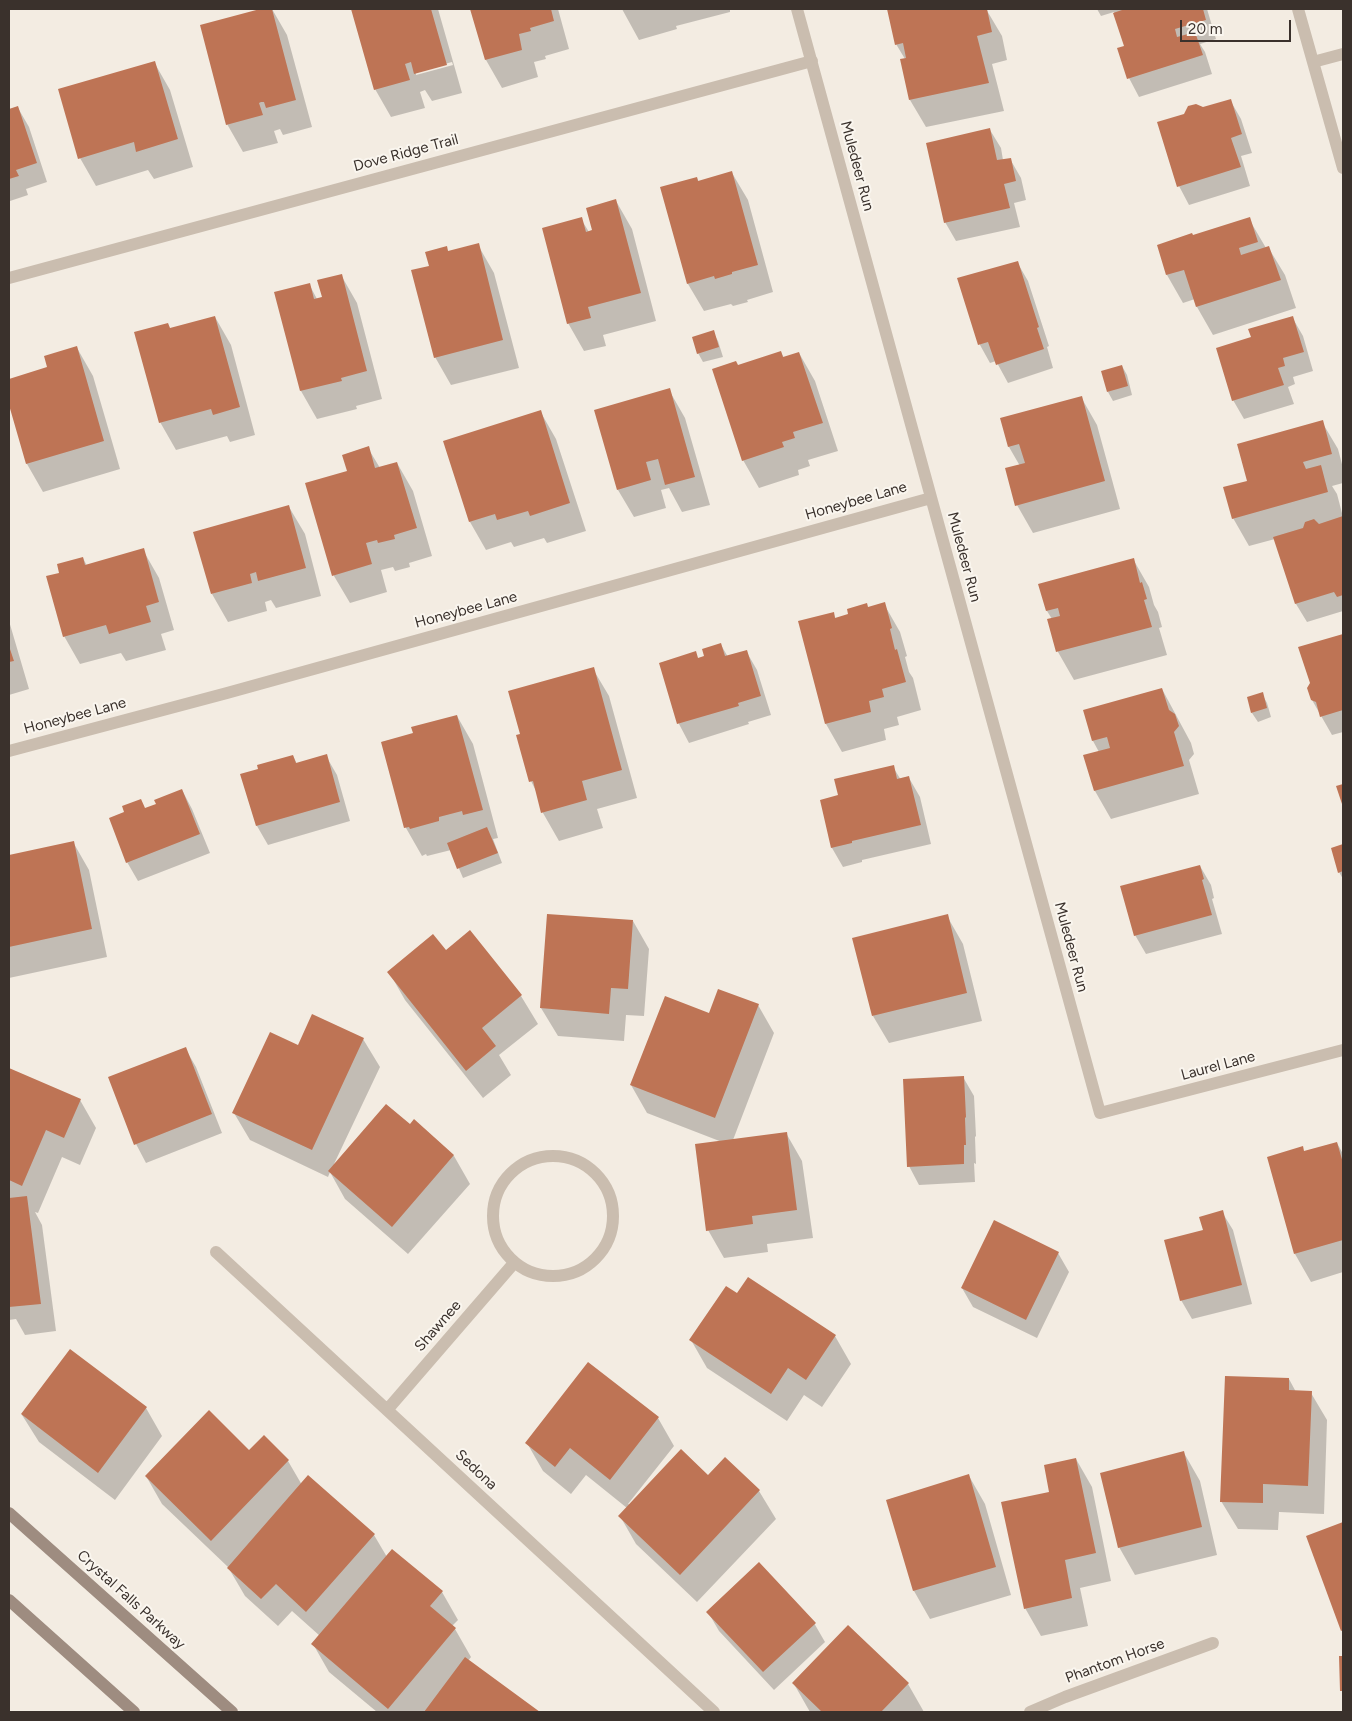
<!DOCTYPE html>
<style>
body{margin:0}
#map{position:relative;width:1352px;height:1721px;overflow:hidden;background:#f3ece2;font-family:Figtree,sans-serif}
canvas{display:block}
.frame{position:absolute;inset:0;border:10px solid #3a312c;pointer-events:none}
.scale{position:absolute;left:1180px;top:20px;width:111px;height:22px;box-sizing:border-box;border:2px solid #3a312c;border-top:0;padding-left:6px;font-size:15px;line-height:18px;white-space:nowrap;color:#3a312c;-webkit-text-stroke:4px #faf6ef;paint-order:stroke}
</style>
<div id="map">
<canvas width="1352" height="1721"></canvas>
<div class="frame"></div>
<div class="scale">20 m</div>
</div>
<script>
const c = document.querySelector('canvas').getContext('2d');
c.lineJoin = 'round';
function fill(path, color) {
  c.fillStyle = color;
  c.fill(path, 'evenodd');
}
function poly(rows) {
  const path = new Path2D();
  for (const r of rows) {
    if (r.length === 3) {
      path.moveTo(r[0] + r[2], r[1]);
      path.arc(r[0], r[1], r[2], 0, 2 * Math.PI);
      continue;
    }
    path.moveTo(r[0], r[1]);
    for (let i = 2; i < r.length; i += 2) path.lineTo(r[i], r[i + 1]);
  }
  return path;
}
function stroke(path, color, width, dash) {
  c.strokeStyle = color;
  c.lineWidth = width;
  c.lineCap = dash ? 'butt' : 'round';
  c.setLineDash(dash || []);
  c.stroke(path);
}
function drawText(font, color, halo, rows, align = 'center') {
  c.font = font + ' Figtree,sans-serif';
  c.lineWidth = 4;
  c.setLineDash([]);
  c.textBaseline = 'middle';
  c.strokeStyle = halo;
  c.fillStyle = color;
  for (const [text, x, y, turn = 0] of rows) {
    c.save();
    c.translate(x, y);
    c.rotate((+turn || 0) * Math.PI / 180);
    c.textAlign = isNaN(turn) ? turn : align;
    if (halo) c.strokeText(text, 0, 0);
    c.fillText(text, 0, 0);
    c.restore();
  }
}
fill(poly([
 [265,9,272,9,287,35,312,127,283,135,280,129,274,131,278,143,243,152,227,124,201,26],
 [352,9,438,9,462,93,432,101,425,90,420,92,425,108,391,117,375,89],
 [452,62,453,65,416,75,416,72],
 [471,9,558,9,569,49,545,56,546,59,534,62,538,77,502,88,486,60],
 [622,9,734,9,730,10,730,12,676,26,677,29,639,40],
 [888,9,986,9,1002,36,1007,60,992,64,1004,111,926,127,910,100,905,59,896,44],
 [1097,9,1207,9,1216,39,1200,44,1205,52,1212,74,1139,97,1129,78,1125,46,1114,12,1101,16],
 [154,62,170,90,193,167,154,179,148,170,96,186,80,158],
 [1230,100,1241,119,1252,153,1241,156,1250,186,1189,205,1179,186,1203,109],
 [18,108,29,127,47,182,26,189,28,195,10,201,9,198,9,110],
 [990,130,1001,148,1003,160,1010,159,1021,178,1026,200,1014,203,1020,227,956,241,945,222],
 [732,173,748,200,773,292,747,300,748,302,733,306,731,304,704,311,688,284,662,188,697,178,699,182],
 [616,201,632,229,656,321,603,335,606,346,584,351,568,323,581,219,589,232,594,231],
 [1249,219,1266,248,1268,247,1285,275,1296,308,1213,335,1197,307,1195,299,1183,303,1167,275,1158,246,1193,237],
 [478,245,494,273,519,368,451,385,435,357,430,266,446,248,449,252],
 [1017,262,1028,281,1049,346,1047,347,1053,368,1008,383,996,361,990,363,980,345,958,279],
 [341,275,357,303,382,399,356,406,357,409,317,419,301,391,276,293,309,284,317,299,323,297],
 [215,317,231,345,255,435,230,442,227,436,176,450,160,422,170,329],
 [1292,317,1303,336,1313,371,1293,377,1295,384,1288,387,1294,404,1244,419,1233,400,1253,338],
 [713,332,718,341,723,357,703,362,698,353],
 [77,348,93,376,120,469,43,492,27,464,9,400,9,380,49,368],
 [781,352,784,358,799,353,815,381,838,451,808,460,810,466,798,470,799,475,759,488,743,460],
 [1122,366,1127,375,1132,395,1113,401,1108,392],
 [669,390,685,418,710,505,682,512,669,488,661,490,666,508,634,517,618,490],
 [1081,397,1097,425,1120,509,1033,533,1017,505,1020,466,1009,447,1001,419],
 [540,411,556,439,586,531,547,543,544,538,514,547,511,542,486,550,470,522,445,442],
 [1322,422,1338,449,1343,468,1343,483,1332,486,1337,494,1343,517,1343,611,1307,622,1296,604,1275,539,1249,546,1233,518,1249,481],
 [368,448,380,468,397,463,413,491,432,556,409,563,410,567,395,571,393,567,381,570,387,592,350,603,334,576,348,471],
 [289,507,305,534,321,596,276,608,271,600,265,602,267,611,228,622,212,594],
 [143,550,159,578,174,630,161,634,166,650,126,661,121,653,80,664,64,636,61,574,83,558,87,566],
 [1133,559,1149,587,1154,605,1158,612,1162,627,1159,628,1167,655,1074,680,1058,652,1049,620,1052,619,1047,611,1040,585],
 [884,604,900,632,907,656,905,657,909,672,913,678,921,710,897,717,899,725,884,729,886,740,842,752,826,724,799,622,833,613,836,619],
 [9,621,29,689,9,695],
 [1343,635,1343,732,1332,735,1312,700,1312,684,1300,648],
 [721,645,728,657,746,651,757,670,771,715,748,722,749,724,689,743,679,724,660,663,695,653,698,659,705,657],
 [593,669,609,696,637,798,597,809,603,828,559,841,543,813,537,793,531,781,521,734],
 [1162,689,1191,743,1194,754,1189,760,1199,794,1111,819,1095,791,1085,756,1099,752,1093,741,1084,711],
 [1262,694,1267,703,1271,717,1258,722,1252,713],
 [457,716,473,744,498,838,493,839,502,863,463,878,451,850,427,856,426,854,422,856,406,828,382,742,414,734],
 [293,756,297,764,326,756,337,775,350,821,268,845,257,826,242,775,260,770],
 [893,767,901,780,909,778,920,797,931,844,862,860,862,862,843,867,832,848,821,801,840,796],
 [182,790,192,809,210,853,138,881,127,862,146,809,157,805],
 [73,842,89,870,107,957,9,978,9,856],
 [1343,846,1343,879,1339,872,1333,849],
 [1200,866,1211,885,1214,898,1212,899,1222,934,1146,954,1135,935],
 [947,916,963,944,982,1021,889,1043,873,1016],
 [633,921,649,949,644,1016,626,1015,624,1041,558,1036,541,1008],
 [470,932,521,996,538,1024,499,1055,511,1075,483,1098,405,1000,389,972,446,952],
 [758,1005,774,1033,733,1140,786,1133,802,1161,813,1238,767,1244,768,1252,724,1258,708,1230,722,1142,647,1113,631,1085,710,1015],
 [313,1016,363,1039,380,1067,334,1164,410,1126,414,1121,454,1156,470,1184,408,1254,345,1199,330,1172,328,1177,250,1140,234,1113,299,1047],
 [185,1048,196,1067,222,1133,146,1163,136,1144],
 [9,1070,80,1100,96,1128,80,1165,62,1157,38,1213,35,1212,42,1225,56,1331,25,1335,16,1319,9,1320],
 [963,1077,974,1096,976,1136,975,1137,976,1164,974,1163,975,1182,919,1185,909,1166],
 [1337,1143,1343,1154,1343,1272,1311,1282,1295,1254],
 [1222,1212,1233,1230,1252,1304,1192,1319,1181,1300,1204,1231],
 [1058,1253,1069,1272,1037,1338,973,1307,962,1288],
 [737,1295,835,1336,851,1364,822,1407,804,1395,787,1421,707,1368,691,1340],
 [1289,1379,1296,1392,1311,1393,1327,1420,1324,1514,1279,1512,1278,1530,1238,1529,1221,1501],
 [146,1408,162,1436,115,1500,39,1442,22,1415],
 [658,1418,674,1446,628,1504,630,1505,708,1477,725,1459,759,1491,776,1519,697,1602,636,1544,620,1516,627,1508,586,1475,571,1494,543,1471,527,1443],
 [249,1451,288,1461,302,1485,374,1535,387,1557,442,1592,458,1620,452,1626,455,1629,471,1657,468,1661,538,1712,377,1712,329,1672,313,1644,320,1636,292,1611,278,1626,245,1596,228,1567,162,1504,146,1476],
 [1184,1453,1200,1481,1217,1555,1135,1575,1119,1547],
 [1076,1459,1092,1487,1111,1581,1080,1588,1088,1626,1041,1636,1025,1608,1050,1493],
 [969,1476,985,1504,1011,1595,930,1619,914,1591,887,1500],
 [1343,1523,1343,1632,1307,1537],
 [708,1612,814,1623,825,1642,774,1690,719,1631],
 [794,1684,908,1684,924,1712,810,1712]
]), '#0003');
fill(poly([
 [260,9,272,9,296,100,266,108,264,102,261,102,259,103,263,115,226,125,200,25],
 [351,9,431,9,447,65,414,74,411,62,405,64,410,80,374,90],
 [470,9,551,9,554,21,530,28,531,31,519,34,522,50,485,60],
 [887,9,987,9,992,32,977,36,989,83,909,100,900,59,906,58,903,43,895,45],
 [1125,9,1203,9,1206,20,1175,29,1177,37,1195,32,1203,55,1127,79,1117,48,1124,46,1113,13],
 [155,61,178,139,136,152,134,142,78,159,58,89],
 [1231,99,1242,134,1231,138,1241,167,1177,187,1157,122,1184,114,1188,106,1196,104,1203,107],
 [18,106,37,163,16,170,19,176,9,179,9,109],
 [990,128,997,160,1011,158,1016,181,1004,184,1010,208,944,223,926,143],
 [732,171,758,265,732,272,732,274,715,279,714,276,687,284,660,187,697,177,698,181],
 [616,199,641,293,588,307,591,318,567,324,542,228,582,217,586,232,592,230,586,208],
 [1250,217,1258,242,1239,248,1241,255,1269,246,1281,280,1196,307,1184,270,1166,275,1157,245,1192,233,1193,235],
 [479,243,503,340,434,358,411,270,429,266,425,252,447,246,448,251],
 [1018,261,1039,327,1037,328,1044,349,996,365,988,342,978,345,957,278],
 [342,274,367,371,341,378,342,381,300,391,274,292,310,283,314,299,322,297,317,280],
 [215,316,240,407,213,415,211,409,159,423,134,332,168,323,170,328],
 [1293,316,1304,352,1283,358,1285,366,1278,368,1284,385,1232,401,1216,348,1251,337,1248,329],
 [714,330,719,347,697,354,692,337],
 [77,346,104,441,26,464,9,405,9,379,47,367,44,356],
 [781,351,783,357,799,352,823,423,793,432,795,438,782,442,784,447,742,461,712,369,736,361,738,365],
 [1122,365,1128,386,1107,392,1101,371],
 [670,388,695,477,665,485,658,459,646,462,651,480,617,490,594,410],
 [1082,396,1105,481,1015,506,1005,468,1025,463,1019,444,1008,447,1000,418],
 [541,410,570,503,530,516,528,511,497,520,495,514,469,522,443,441],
 [1323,420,1332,454,1303,462,1306,469,1321,465,1328,492,1232,519,1223,487,1247,481,1237,444],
 [369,446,375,468,397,462,417,528,394,535,395,539,378,543,377,540,366,543,372,564,332,576,305,483,347,471,342,455],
 [289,505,306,568,258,581,256,572,250,574,252,583,211,594,193,532],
 [1343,516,1343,595,1337,597,1334,592,1295,604,1273,537,1303,528,1305,522,1314,519,1319,524],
 [144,548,159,602,146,606,151,622,109,634,106,625,63,637,46,576,59,573,57,564,83,557,85,565],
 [1134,558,1140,583,1142,582,1147,599,1144,600,1152,627,1056,652,1047,619,1060,616,1058,608,1046,611,1038,584],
 [885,602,892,628,890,629,895,650,897,649,906,682,882,689,884,697,869,701,871,712,825,724,798,621,834,612,835,618,848,614,847,609,867,603,868,607],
 [1343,634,1343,710,1320,717,1316,702,1311,700,1307,688,1310,683,1298,647],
 [721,643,725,656,747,650,761,696,738,703,739,706,677,724,659,663,696,651,698,658,704,656,702,649],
 [9,646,14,661,9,662],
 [594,667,622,770,582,781,587,800,541,813,533,781,529,782,516,735,520,734,508,691],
 [1162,688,1169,710,1175,714,1179,726,1174,732,1184,766,1094,791,1083,755,1110,748,1107,737,1092,741,1083,710],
 [1263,692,1267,708,1251,713,1247,697],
 [457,715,483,810,463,815,462,811,439,817,439,821,410,829,409,827,404,828,381,742,413,733,411,727],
 [327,754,340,802,256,826,240,774,258,769,257,765,293,755,296,763],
 [894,765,897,779,909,776,921,825,852,841,852,843,831,848,820,800,838,795,834,779],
 [1343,784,1343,807,1336,786],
 [182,789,200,834,126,863,109,818,124,812,122,806,141,799,145,808,156,804,154,800],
 [487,827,498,853,457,869,447,843],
 [74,841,92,929,9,947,9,855],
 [1343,844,1343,871,1338,873,1331,848],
 [1200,865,1204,879,1202,880,1212,915,1134,936,1120,886],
 [547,914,633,920,628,989,611,988,609,1014,540,1008],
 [948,914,967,993,872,1016,852,938],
 [470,930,522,995,482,1028,496,1046,466,1071,387,972,433,934,446,950],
 [718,989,759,1004,715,1118,630,1085,665,996,709,1013],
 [312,1014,364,1038,312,1150,232,1113,270,1032,298,1045],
 [186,1047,212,1114,134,1145,108,1077],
 [9,1068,81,1099,64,1138,46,1130,22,1186,9,1180],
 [964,1076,966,1117,965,1118,966,1145,964,1145,964,1164,907,1167,903,1079],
 [386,1104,410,1124,414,1119,454,1155,392,1227,328,1171],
 [787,1132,797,1210,752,1216,753,1224,706,1231,695,1144],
 [1337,1142,1343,1163,1343,1240,1294,1254,1267,1157,1303,1146,1304,1151],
 [27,1196,41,1304,9,1307,9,1198],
 [1223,1210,1242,1285,1180,1301,1164,1240,1203,1230,1199,1217],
 [994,1220,1059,1252,1026,1320,961,1288],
 [748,1277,836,1335,806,1380,788,1368,771,1394,689,1340,726,1286,737,1293],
 [70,1349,147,1407,98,1473,21,1414],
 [588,1362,659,1417,610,1480,570,1448,555,1467,525,1443],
 [1225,1376,1289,1378,1289,1390,1312,1391,1308,1486,1263,1484,1263,1503,1220,1502],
 [209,1410,249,1450,264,1435,289,1460,211,1541,145,1476],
 [681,1449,708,1475,725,1457,760,1490,680,1575,618,1516],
 [1184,1451,1202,1527,1118,1548,1100,1473],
 [1076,1458,1096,1553,1065,1560,1072,1598,1024,1609,1001,1502,1049,1492,1044,1465],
 [969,1474,996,1567,913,1591,886,1500],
 [308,1475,375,1534,306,1612,276,1584,261,1599,227,1568],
 [1343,1522,1343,1630,1341,1631,1306,1536],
 [392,1549,443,1591,430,1606,456,1628,388,1709,311,1644],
 [759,1562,816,1623,763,1672,706,1612],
 [848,1625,909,1683,881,1712,822,1712,792,1683],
 [1339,1656,1343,1656,1343,1691,1340,1691],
 [465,1657,540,1712,424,1712]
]), '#be7455');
stroke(poly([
 [797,9,1100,1113,1343,1050],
 [1298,9,1343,168],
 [1313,62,1343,54],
 [9,278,812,61],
 [9,751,227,693,931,498],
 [553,1216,60],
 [216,1252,714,1712],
 [387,1410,514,1263],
 [1030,1712,1065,1697,1213,1643]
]), '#cabdaf', 12);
stroke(poly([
 [9,1513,232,1712],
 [9,1600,134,1712]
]), '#9e8c80', 12);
drawText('15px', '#3a312c', '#faf6ef', [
 ["Dove Ridge Trail",406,153,-15],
 ["Muledeer Run",857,166,75],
 ["Honeybee Lane",856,501,-16],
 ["Muledeer Run",964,557,75],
 ["Honeybee Lane",466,610,-15],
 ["Honeybee Lane",75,716,-15],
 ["Muledeer Run",1071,947,75],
 ["Laurel Lane",1218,1066,-15],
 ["Shawnee",438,1326,-49],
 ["Sedona",476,1470,43],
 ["Crystal Falls Parkway",131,1600,42],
 ["Phantom Horse",1115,1661,-20]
]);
</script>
